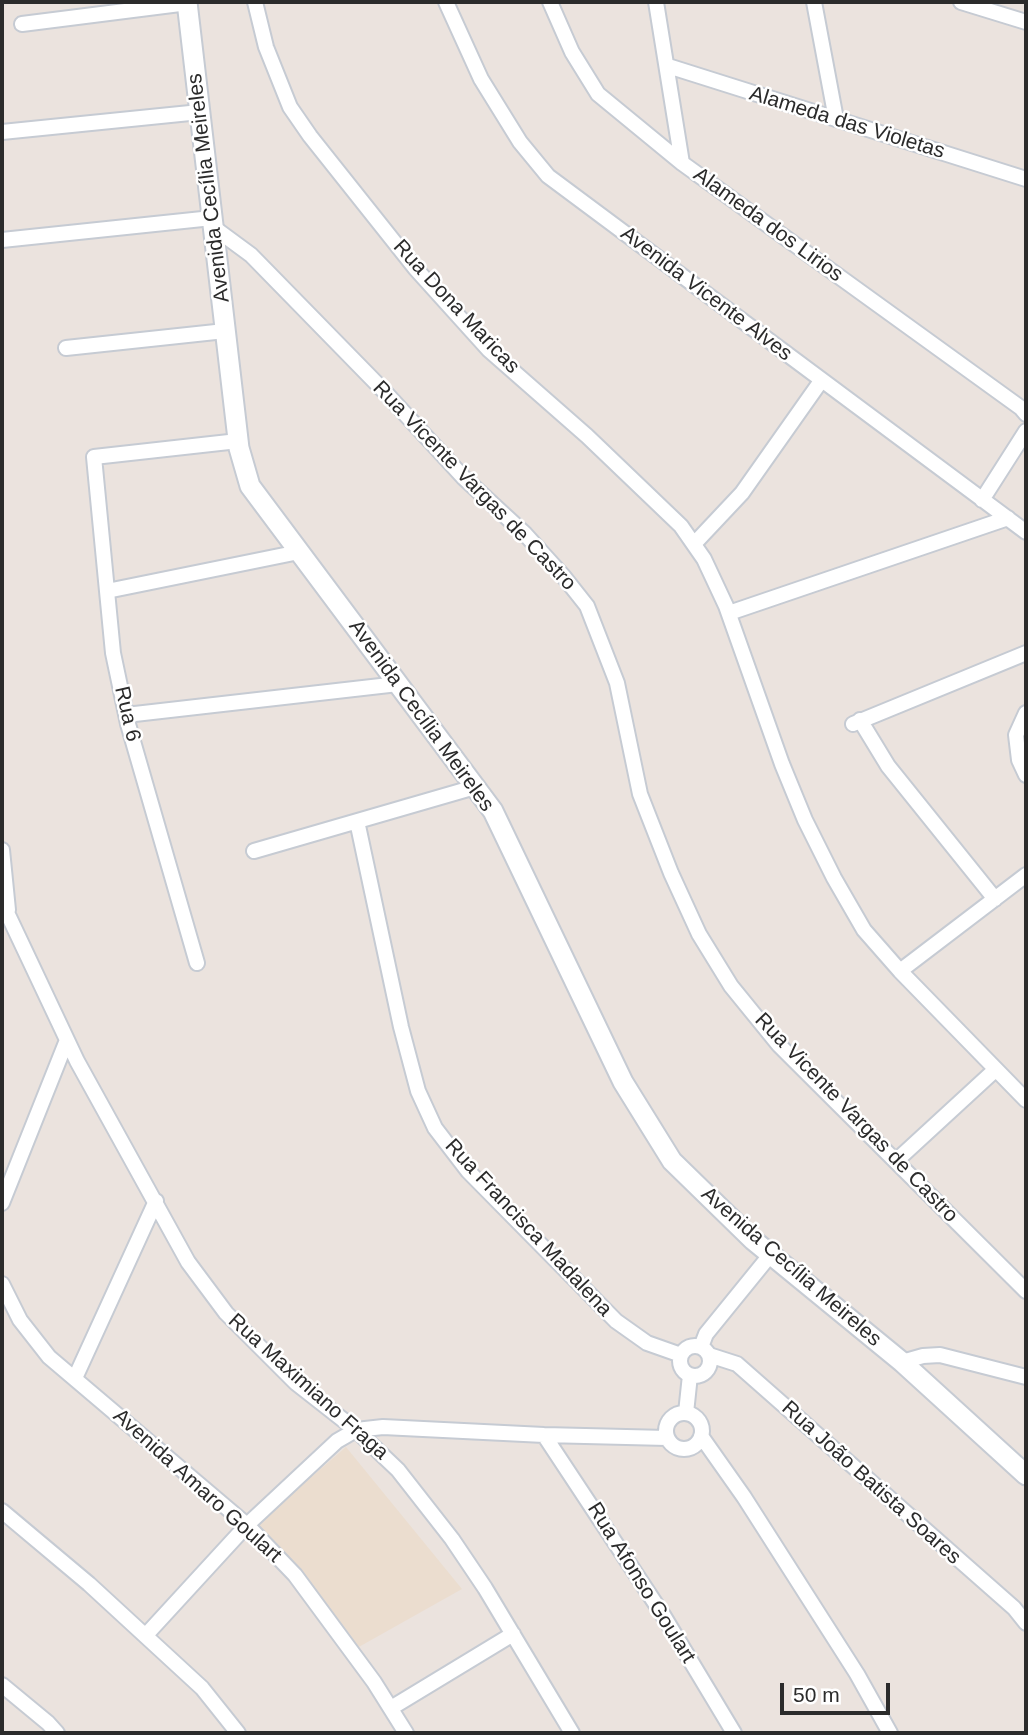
<!DOCTYPE html>
<meta charset="utf-8">
<style>
body{margin:0}
#map{position:relative;width:1028px;height:1735px;overflow:hidden;background:#ebe3de;font-family:Helvetica,sans-serif}
canvas{display:block}
.frame{position:absolute;inset:0;border:4px solid #2b2b2b;pointer-events:none}
.scale{position:absolute;left:780px;top:1683px;width:110px;height:32px;box-sizing:border-box;border:4px solid #2b2b2b;border-top:0;padding-left:9px;font-size:21px;line-height:24px;white-space:nowrap;color:#2b2b2b;-webkit-text-stroke:5px #fff;paint-order:stroke}
</style>
<div id="map">
<canvas width="1028" height="1735"></canvas>
<div class="frame"></div>
<div class="scale">50 m</div>
</div>
<script>
const c = document.querySelector('canvas').getContext('2d');
c.lineJoin = 'round';
function fill(path, color) {
  c.fillStyle = color;
  c.fill(path, 'evenodd');
}
function poly(rows) {
  const path = new Path2D();
  for (const r of rows) {
    if (r.length === 3) {
      path.moveTo(r[0] + r[2], r[1]);
      path.arc(r[0], r[1], r[2], 0, 2 * Math.PI);
      continue;
    }
    path.moveTo(r[0], r[1]);
    for (let i = 2; i < r.length; i += 2) path.lineTo(r[i], r[i + 1]);
  }
  return path;
}
function stroke(path, color, width, dash) {
  c.strokeStyle = color;
  c.lineWidth = width;
  c.lineCap = dash ? 'butt' : 'round';
  c.setLineDash(dash || []);
  c.stroke(path);
}
function drawText(font, color, halo, rows, align = 'center') {
  c.font = font + ' Helvetica,sans-serif';
  c.lineWidth = 5;
  c.setLineDash([]);
  c.textBaseline = 'middle';
  c.strokeStyle = halo;
  c.fillStyle = color;
  for (const [text, x, y, turn = 0] of rows) {
    c.save();
    c.translate(x, y);
    c.rotate((+turn || 0) * Math.PI / 180);
    c.textAlign = isNaN(turn) ? turn : align;
    if (halo) c.strokeText(text, 0, 0);
    c.fillText(text, 0, 0);
    c.restore();
  }
}
fill(poly([
 [346,1447,462,1589,357,1648,257,1524]
]), '#ebddcf');
const street = poly([
 [255,2,266,47,290,107,310,136,415,268,489,350,587,436,681,526,704,559,726,606,782,764,805,820,834,878,864,930,900,971,1026,1100],
 [446,2,481,79,520,142,548,176,1026,532],
 [550,2,572,52,598,94,682,163,1021,408,1026,414],
 [656,2,682,163],
 [814,2,836,119],
 [961,2,1026,22],
 [22,24,188,3],
 [668,66,1026,179],
 [2,132,200,112],
 [213,227,251,255,384,391,463,477,525,534,564,577,587,606,617,683,640,794,671,873,699,934,731,986,779,1045,1026,1291],
 [2,240,212,218],
 [66,348,225,331],
 [982,500,1026,431],
 [694,544,742,493,821,381],
 [107,591,299,552],
 [729,613,1008,518],
 [1026,713,1016,735,1019,760,1026,775],
 [126,715,398,684],
 [860,720,888,766,995,899],
 [853,724,1026,653],
 [357,821,401,1027,418,1091,435,1128,468,1171,616,1321,647,1343,681,1355],
 [2,850,8,910],
 [254,851,475,787],
 [2,902,77,1061,188,1262,226,1313,296,1383,356,1430,398,1470,452,1539,485,1588,572,1733],
 [197,963,128,724,113,653,94,457,238,441],
 [900,971,1026,875],
 [896,1161,995,1070],
 [2,1203,67,1040],
 [2,1284,20,1320,49,1357,247,1525,295,1575,374,1682,406,1733],
 [695,1361,15],
 [701,1347,706,1334,771,1254],
 [709,1355,737,1364,1014,1608,1026,1623],
 [902,1362,923,1356,940,1355,1026,1377],
 [75,1378,156,1201],
 [686,1413,690,1375],
 [684,1431,18],
 [544,1435,663,1615,734,1733],
 [701,1436,744,1497,857,1674,890,1733],
 [2,1511,89,1584,202,1688,238,1733],
 [146,1635,247,1525,337,1441,356,1430,383,1427,544,1435,667,1438],
 [2,1685,48,1723,57,1733],
 [391,1708,513,1634]
]);
const secondary = poly([
 [187,2,239,448,250,486,493,811,623,1082,672,1161,753,1240,902,1362,1026,1475]
]);
stroke(street, '#c6cbd3', 18);
stroke(secondary, '#c6cbd3', 23);
stroke(street, '#fff', 14);
stroke(secondary, '#fff', 19);
drawText('21px', '#2b2b2b', '#fff', [
 ["Alameda das Violetas",847,123,17],
 ["Avenida Cecília Meireles",209,188,-97],
 ["Alameda dos Lirios",768,225,36],
 ["Avenida Vicente Alves",706,294,37],
 ["Rua Dona Maricas",456,307,47],
 ["Rua Vicente Vargas de Castro",474,486,46],
 ["Rua 6",127,714,77],
 ["Avenida Cecília Meireles",421,716,54],
 ["Rua Vicente Vargas de Castro",856,1118,46],
 ["Rua Francisca Madalena",528,1228,47],
 ["Avenida Cecília Meireles",791,1267,41],
 ["Rua Maximiano Fraga",308,1387,42],
 ["Rua João Batista Soares",871,1483,42],
 ["Avenida Amaro Goulart",197,1486,42],
 ["Rua Afonso Goulart",641,1583,58]
]);
</script>
